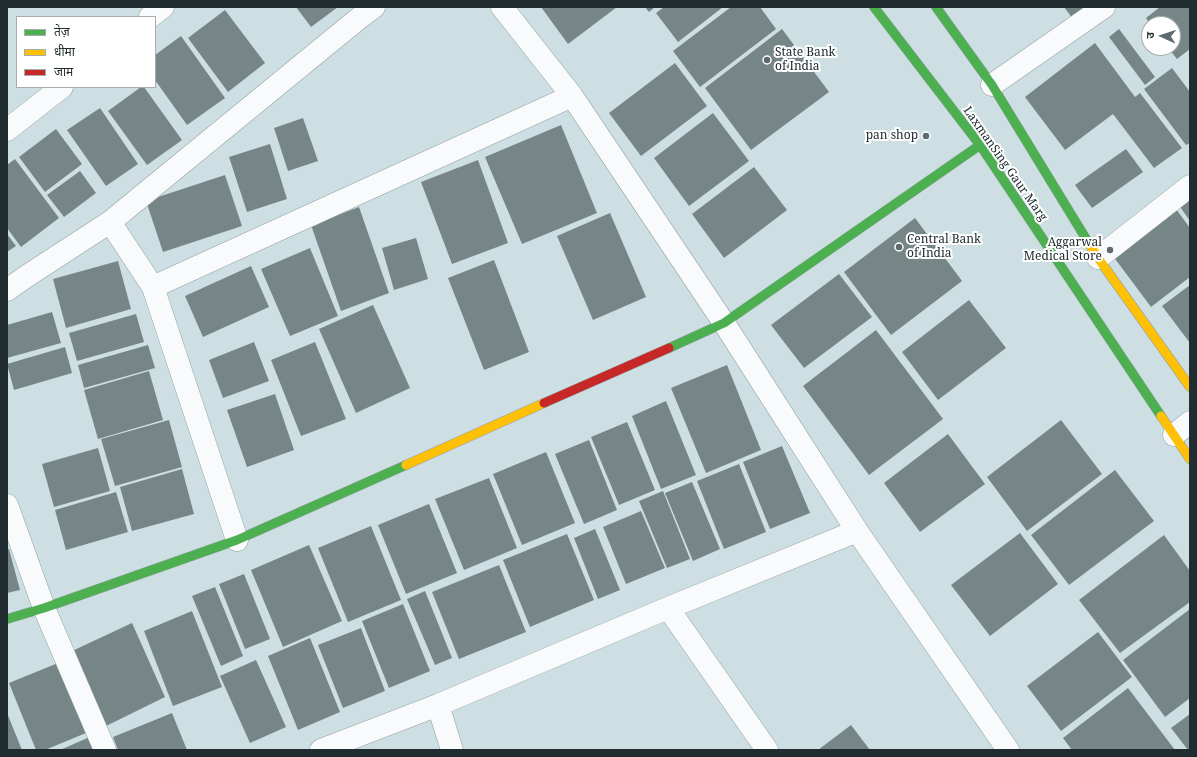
<!DOCTYPE html>
<meta charset="utf-8">
<style>
body{margin:0}
#map{position:relative;width:1197px;height:757px;overflow:hidden;background:#cedfe4;font-family:"Noto Serif","Noto Sans Devanagari",serif}
canvas{display:block}
.frame{position:absolute;inset:0;border:8px solid #202c2f;pointer-events:none}
.legend{position:absolute;left:16px;top:16px;width:140px;height:72px;box-sizing:border-box;background:#fff;border:1px solid #a6abac;margin:0;padding:5px 7px;list-style:none;font-size:12px;color:#202c2f}
.legend li{display:flex;align-items:center;gap:8px;height:20px}
.legend b{width:20px;border:1px solid #a6abac}
.north{position:absolute;left:1141px;top:16px;width:40px;height:40px;box-sizing:border-box;background:#fff;border:1px solid #a6abac;border-radius:50%;rotate:273deg;font-size:11px;font-weight:700;line-height:16px;text-align:center;color:#202c2f}
.north::after{content:'';display:block;margin:auto;width:14px;height:18px;background:#5d6b6e;clip-path:polygon(50% 0,100% 100%,50% 72%,0 100%)}
</style>
<div id="map">
<canvas width="1197" height="757"></canvas>
<div class="frame"></div>
<ul class="legend">
<li><b style="height:5px;background:#4caf50"></b>तेज़</li>
<li><b style="height:5px;background:#ffc107"></b>धीमा</li>
<li><b style="height:5px;background:#c62828"></b>जाम</li>
</ul>
<div class="north">उ</div>
</div>
<script>
const c = document.querySelector('canvas').getContext('2d');
c.lineJoin = 'round';
function fill(path, color) {
  c.fillStyle = color;
  c.fill(path, 'evenodd');
}
function poly(rows) {
  const path = new Path2D();
  for (const r of rows) {
    path.moveTo(r[0], r[1]);
    for (let i = 2; i < r.length; i += 2) path.lineTo(r[i], r[i + 1]);
  }
  return path;
}
function stroke(path, color, width, dash) {
  c.strokeStyle = color;
  c.lineWidth = width;
  c.lineCap = dash ? 'butt' : 'round';
  c.setLineDash(dash || []);
  c.stroke(path);
}
function drawText(font, color, halo, rows, align = 'center') {
  c.font = font + ' "Noto Serif",serif';
  c.lineWidth = 4;
  c.setLineDash([]);
  c.textBaseline = 'middle';
  c.strokeStyle = halo;
  c.fillStyle = color;
  for (const [text, x, y, turn = 0] of rows) {
    c.save();
    c.translate(x, y);
    c.rotate((+turn || 0) * Math.PI / 180);
    c.textAlign = isNaN(turn) ? turn : align;
    if (halo) c.strokeText(text, 0, 0);
    c.fillText(text, 0, 0);
    c.restore();
  }
}
fill(poly([
 [296,7,338,7,311,27],
 [541,7,617,7,568,44],
 [645,7,655,7,649,12],
 [664,7,723,7,678,42,656,13],
 [731,7,760,7,776,29,700,87,673,51],
 [1064,7,1088,7,1073,19],
 [1160,7,1190,7,1190,49,1177,59,1168,48,1173,48,1173,24,1150,24,1146,18],
 [225,10,265,63,228,92,188,38],
 [782,29,829,92,751,150,705,88],
 [1119,29,1155,77,1145,85,1109,37],
 [181,36,225,98,187,125,155,80,155,55],
 [1095,43,1135,97,1140,93,1182,148,1154,168,1113,114,1065,150,1025,97],
 [675,63,707,106,641,156,609,113],
 [1172,68,1190,92,1190,143,1186,145,1144,89],
 [141,87,144,87,182,140,147,165,108,111],
 [100,108,138,164,106,186,67,130],
 [713,113,749,161,689,206,654,158],
 [303,118,318,161,288,171,274,128],
 [561,125,597,213,522,244,485,157],
 [56,129,82,164,45,192,19,157],
 [270,144,287,199,247,212,229,157],
 [1126,149,1143,172,1092,208,1075,185],
 [15,159,59,218,21,247,7,228,7,165],
 [478,160,508,243,452,264,421,182],
 [754,167,787,210,724,258,692,214],
 [80,171,96,193,64,217,47,195],
 [225,175,242,226,163,252,146,201],
 [1190,195,1190,221,1178,204],
 [359,207,389,293,341,311,311,225],
 [1176,209,1190,228,1190,277,1151,307,1113,256],
 [610,213,646,297,593,320,557,236],
 [915,218,962,281,891,335,844,272],
 [7,234,16,246,7,252],
 [416,238,428,279,394,290,382,248],
 [310,248,338,316,290,336,261,269],
 [494,260,529,352,484,370,448,278],
 [118,261,131,309,66,328,53,279],
 [251,266,269,307,203,337,185,296],
 [839,274,872,317,804,368,771,325],
 [1190,285,1190,343,1162,306],
 [969,300,1006,348,938,400,902,352],
 [373,305,410,388,356,413,319,329],
 [52,312,61,343,7,358,7,325],
 [136,314,144,342,77,361,69,333],
 [876,330,943,419,869,475,803,386],
 [254,342,269,381,223,398,209,360],
 [315,342,346,419,301,436,271,360],
 [148,345,155,368,84,388,78,365],
 [65,347,72,373,14,390,7,364],
 [727,365,761,450,706,473,671,388],
 [149,371,163,420,98,439,84,390],
 [275,394,294,450,247,467,227,410],
 [666,401,696,475,661,489,632,416],
 [169,420,182,467,115,486,101,439],
 [1061,420,1102,474,1027,531,987,477],
 [627,422,655,490,619,505,591,437],
 [948,434,985,484,920,532,884,483],
 [589,440,617,510,584,524,555,454],
 [782,446,810,513,770,529,743,462],
 [98,448,110,491,54,507,42,464],
 [546,452,575,523,522,545,493,474],
 [739,464,766,532,724,549,697,481],
 [182,469,194,514,132,531,120,487],
 [1115,470,1154,521,1069,585,1031,535],
 [489,478,517,548,464,570,435,499],
 [692,482,720,549,693,561,665,493],
 [663,491,690,559,667,568,639,501],
 [116,492,128,532,66,550,55,510],
 [429,504,457,573,406,594,378,525],
 [641,511,665,568,626,584,603,527],
 [371,526,401,600,348,622,318,548],
 [595,529,620,590,598,599,574,538],
 [1020,533,1058,584,990,636,951,585],
 [567,534,594,600,530,627,503,560],
 [1164,535,1190,571,1190,602,1120,653,1079,600],
 [309,545,342,621,283,647,251,570],
 [7,549,9,549,20,590,7,593],
 [499,565,526,632,459,659,432,592],
 [244,574,270,639,245,649,219,584],
 [215,587,243,656,221,666,192,596],
 [425,591,452,658,435,665,407,599],
 [403,604,430,671,389,688,362,621],
 [1190,609,1190,698,1165,717,1123,660],
 [192,611,222,687,173,706,144,631],
 [132,623,165,697,104,727,70,652],
 [361,628,385,691,343,708,318,645],
 [1098,632,1132,677,1061,731,1027,686],
 [310,638,340,712,298,730,268,656],
 [256,660,286,727,250,743,220,676],
 [58,663,86,733,45,750,36,750,9,683],
 [1128,688,1175,750,1072,750,1063,738],
 [7,713,22,750,7,750],
 [172,713,187,750,118,750,113,737],
 [1190,714,1190,750,1188,750,1171,728],
 [851,725,870,750,818,750],
 [92,736,98,750,60,750]
]), '#768586');
const street = poly([
 [502,7,572,96,724,323,857,531,1008,750],
 [150,17,163,7],
 [992,85,1104,7],
 [7,130,62,87],
 [110,222,153,287,237,540],
 [1098,258,1190,186],
 [153,287,572,96],
 [7,290,27,276,110,222,358,19,374,7],
 [1174,435,1190,422],
 [7,505,44,608,105,750],
 [668,608,767,750],
 [438,705,452,750],
 [321,750,438,705,668,608,857,531]
]);
const fast = poly([
 [874,7,980,145,1161,416],
 [936,7,992,85,1088,242],
 [669,348,724,323,980,145],
 [7,619,44,608,237,540,406,465]
]);
const slow = poly([
 [1088,242,1098,258,1190,387],
 [1161,416,1190,459],
 [406,465,544,403]
]);
const jam = poly([
 [544,403,669,348]
]);
stroke(street, '#93a0a3', 23);
stroke(fast, '#93a0a3', 10);
stroke(slow, '#93a0a3', 10);
stroke(jam, '#93a0a3', 10);
stroke(street, '#f8fafb', 22);
stroke(fast, '#4caf50', 9);
stroke(slow, '#ffc107', 9);
stroke(jam, '#c62828', 9);
for (const [x, y, r, color] of [
 [767,60,4,"#5d6b6e"],
 [926,136,4,"#5d6b6e"],
 [899,247,4,"#5d6b6e"],
 [1110,250,4,"#5d6b6e"]
]) {
  const dot = new Path2D();
  dot.arc(x, y, r, 0, 2 * Math.PI);
  c.fillStyle = color;
  c.fill(dot);
  stroke(dot, '#fff', 1.5);
}
drawText('12px', '#202c2f', '#fff', [
 ["State Bank",775,53],
 ["of India",775,67],
 ["pan shop",918,136,"right"],
 ["Central Bank",907,240],
 ["of India",907,254],
 ["Aggarwal",1102,243,"right"],
 ["Medical Store",1102,257,"right"]
], 'left');
drawText('12px', '#202c2f', '#fff', [
 ["LaxmanSing Gaur Marg",1005,164,55]
]);
</script>
